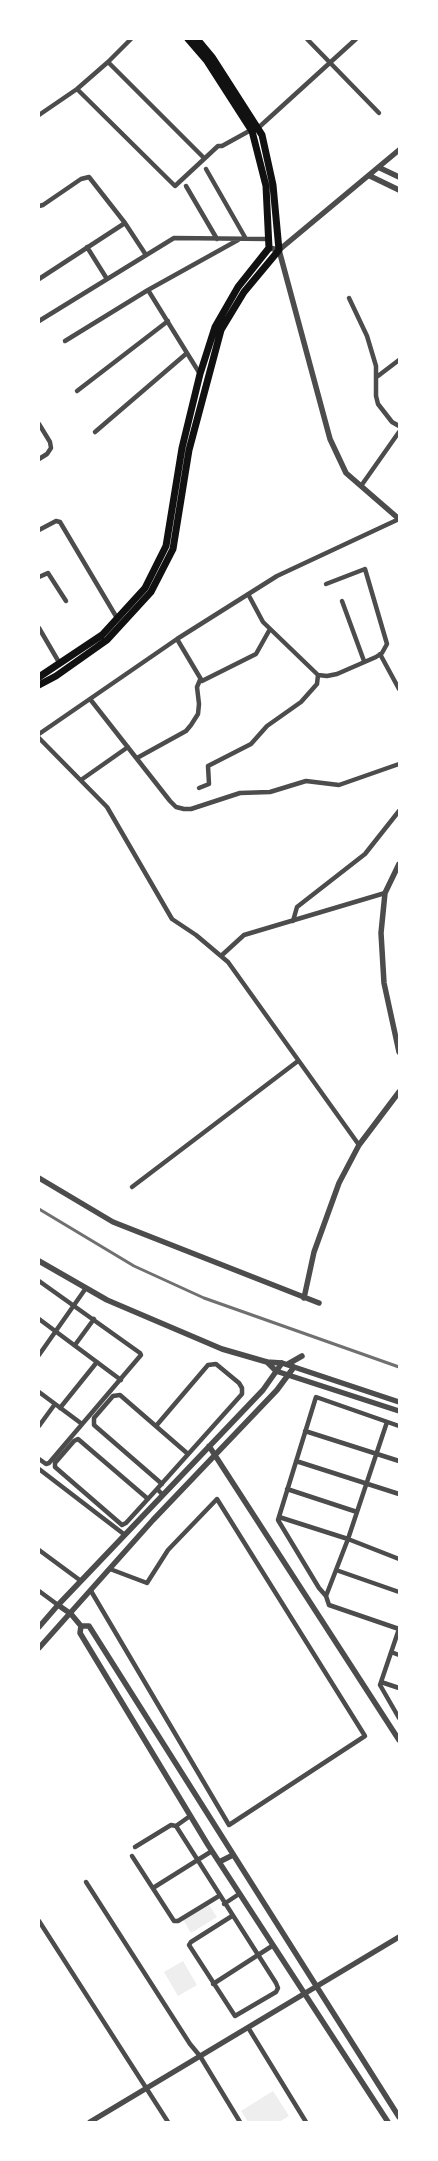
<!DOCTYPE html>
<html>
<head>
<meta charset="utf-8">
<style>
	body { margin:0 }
	#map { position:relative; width:438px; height:2161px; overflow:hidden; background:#fff; font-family:Lato,sans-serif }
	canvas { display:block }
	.frame { position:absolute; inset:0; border:40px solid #fff; pointer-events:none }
</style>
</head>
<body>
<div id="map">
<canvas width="438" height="2161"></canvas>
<div class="frame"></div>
</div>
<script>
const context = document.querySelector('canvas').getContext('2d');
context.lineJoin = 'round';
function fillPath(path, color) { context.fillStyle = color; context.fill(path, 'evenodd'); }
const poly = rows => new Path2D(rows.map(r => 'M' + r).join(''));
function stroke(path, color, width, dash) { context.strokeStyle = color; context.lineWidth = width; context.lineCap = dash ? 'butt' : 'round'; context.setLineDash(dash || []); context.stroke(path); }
fillPath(poly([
	[207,1902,217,1917,191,1933,182,1918],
	[183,1961,197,1985,178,1996,164,1972],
	[273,2091,289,2116,279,2122,248,2122,241,2111]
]), '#eee');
stroke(poly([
	[307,39,379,113],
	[108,62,204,158],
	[77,89,175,186,218,146,222,146,251,130],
	[39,115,77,89,108,62,131,39],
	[257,129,356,39],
	[206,169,246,239],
	[186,186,217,239],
	[39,206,43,205,81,179,89,177,125,223],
	[87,247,107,279],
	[39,279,125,223,146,255],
	[349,298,367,336,376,366,376,396,378,404,392,422,399,426],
	[39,321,174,238,268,239],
	[65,341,148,290],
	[200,374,148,290,238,240],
	[378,376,399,360],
	[77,391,168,321],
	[39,424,50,442,51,448,47,454,39,459],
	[95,432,187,353],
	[361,486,399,432],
	[39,530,56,521,60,522,117,618],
	[39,577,48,573,66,601],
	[342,601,364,661],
	[39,628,60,664],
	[177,639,202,681,256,654,270,629],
	[380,654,399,689],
	[318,675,327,676,337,674,376,657,382,653,387,644,365,569,326,584],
	[90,699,170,801,176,807,184,809,191,809,240,793,270,792,306,781,339,785,399,764],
	[39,734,177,639,277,576,399,519],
	[39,738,107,807,172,919,196,935,228,962,359,1145],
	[137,758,186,731,191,725,198,714,199,704,197,687,200,680],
	[81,780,128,747],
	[199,788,209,784,208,766,251,744,267,726,301,702,317,684,318,675,263,622,248,594],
	[293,921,297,907,365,854,399,811],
	[221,956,244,935,385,893],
	[132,1187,298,1061],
	[39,1281,140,1353,141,1355,49,1463,46,1464,39,1459],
	[39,1319,121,1380],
	[75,1345,94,1319],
	[39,1355,86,1288],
	[39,1392,82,1424],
	[60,1408,97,1362],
	[39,1426,55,1404],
	[156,1426,208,1365,216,1364,239,1383,242,1388,242,1394,157,1489],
	[399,1426,316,1397,278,1520,319,1588,326,1596,329,1605,399,1629],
	[305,1431,399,1461],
	[296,1461,399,1494],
	[39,1469,125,1535],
	[162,1484,94,1425,94,1418,113,1396,120,1395,188,1454],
	[287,1489,357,1512],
	[148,1499,78,1439,74,1441,55,1463,55,1467,122,1525,126,1523,157,1489,163,1495],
	[279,1517,348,1539,399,1559],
	[39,1550,81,1581],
	[336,1570,399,1592],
	[39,1591,58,1605],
	[91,1591,229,1825,365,1736,217,1499,168,1550,147,1583,110,1569],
	[326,1596,348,1539,387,1422],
	[399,1629,380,1685,399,1718],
	[391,1652,399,1655],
	[381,1682,399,1688],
	[176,1826,190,1816],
	[135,1847,171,1825,176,1826,276,1983,278,1988,276,1992,235,2016,189,1945,191,1942,232,1916],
	[132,1856,174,1921,178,1921,219,1896],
	[86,1882,190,2044,200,2056,240,2122],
	[153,1888,212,1851],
	[224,1904,239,1894],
	[39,1921,168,2122],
	[213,1984,272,1946],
	[249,2029,306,2122]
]), '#4c4c4c', 4.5);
stroke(poly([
	[380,168,399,177],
	[370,176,399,190],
	[269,248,279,250,399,150],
	[279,250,330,439,346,473,399,519],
	[399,864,385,893,381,933,384,983,399,1052],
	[39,1178,113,1222,319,1303],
	[39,1261,107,1300,222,1349,267,1362,282,1363,399,1402],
	[304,1298,314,1252,339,1183,359,1145,399,1092],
	[267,1362,276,1371,288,1375,399,1411],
	[288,1364,302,1356],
	[209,1446,399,1740],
	[58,1605,71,1614,81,1626,80,1633,208,1845,388,2122],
	[81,1626,89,1626,399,2117],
	[39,1627,58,1605,263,1390,282,1363],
	[39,1648,153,1520,277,1390,294,1367],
	[219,1862,233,1855],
	[90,2122,399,1937]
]), '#4c4c4c', 5.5);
stroke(poly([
	[39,677,102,635,145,588,166,546,182,448,200,374,215,327,238,287,269,248,266,186,252,131,207,61,188,39],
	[39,685,56,676,107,640,151,592,173,549,189,450,221,330,244,292,279,250,273,185,262,135,212,57,197,39]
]), '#111', 7);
stroke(poly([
	[39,1209,134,1266,204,1298,399,1367]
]), '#707070', 3);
</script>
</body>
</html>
